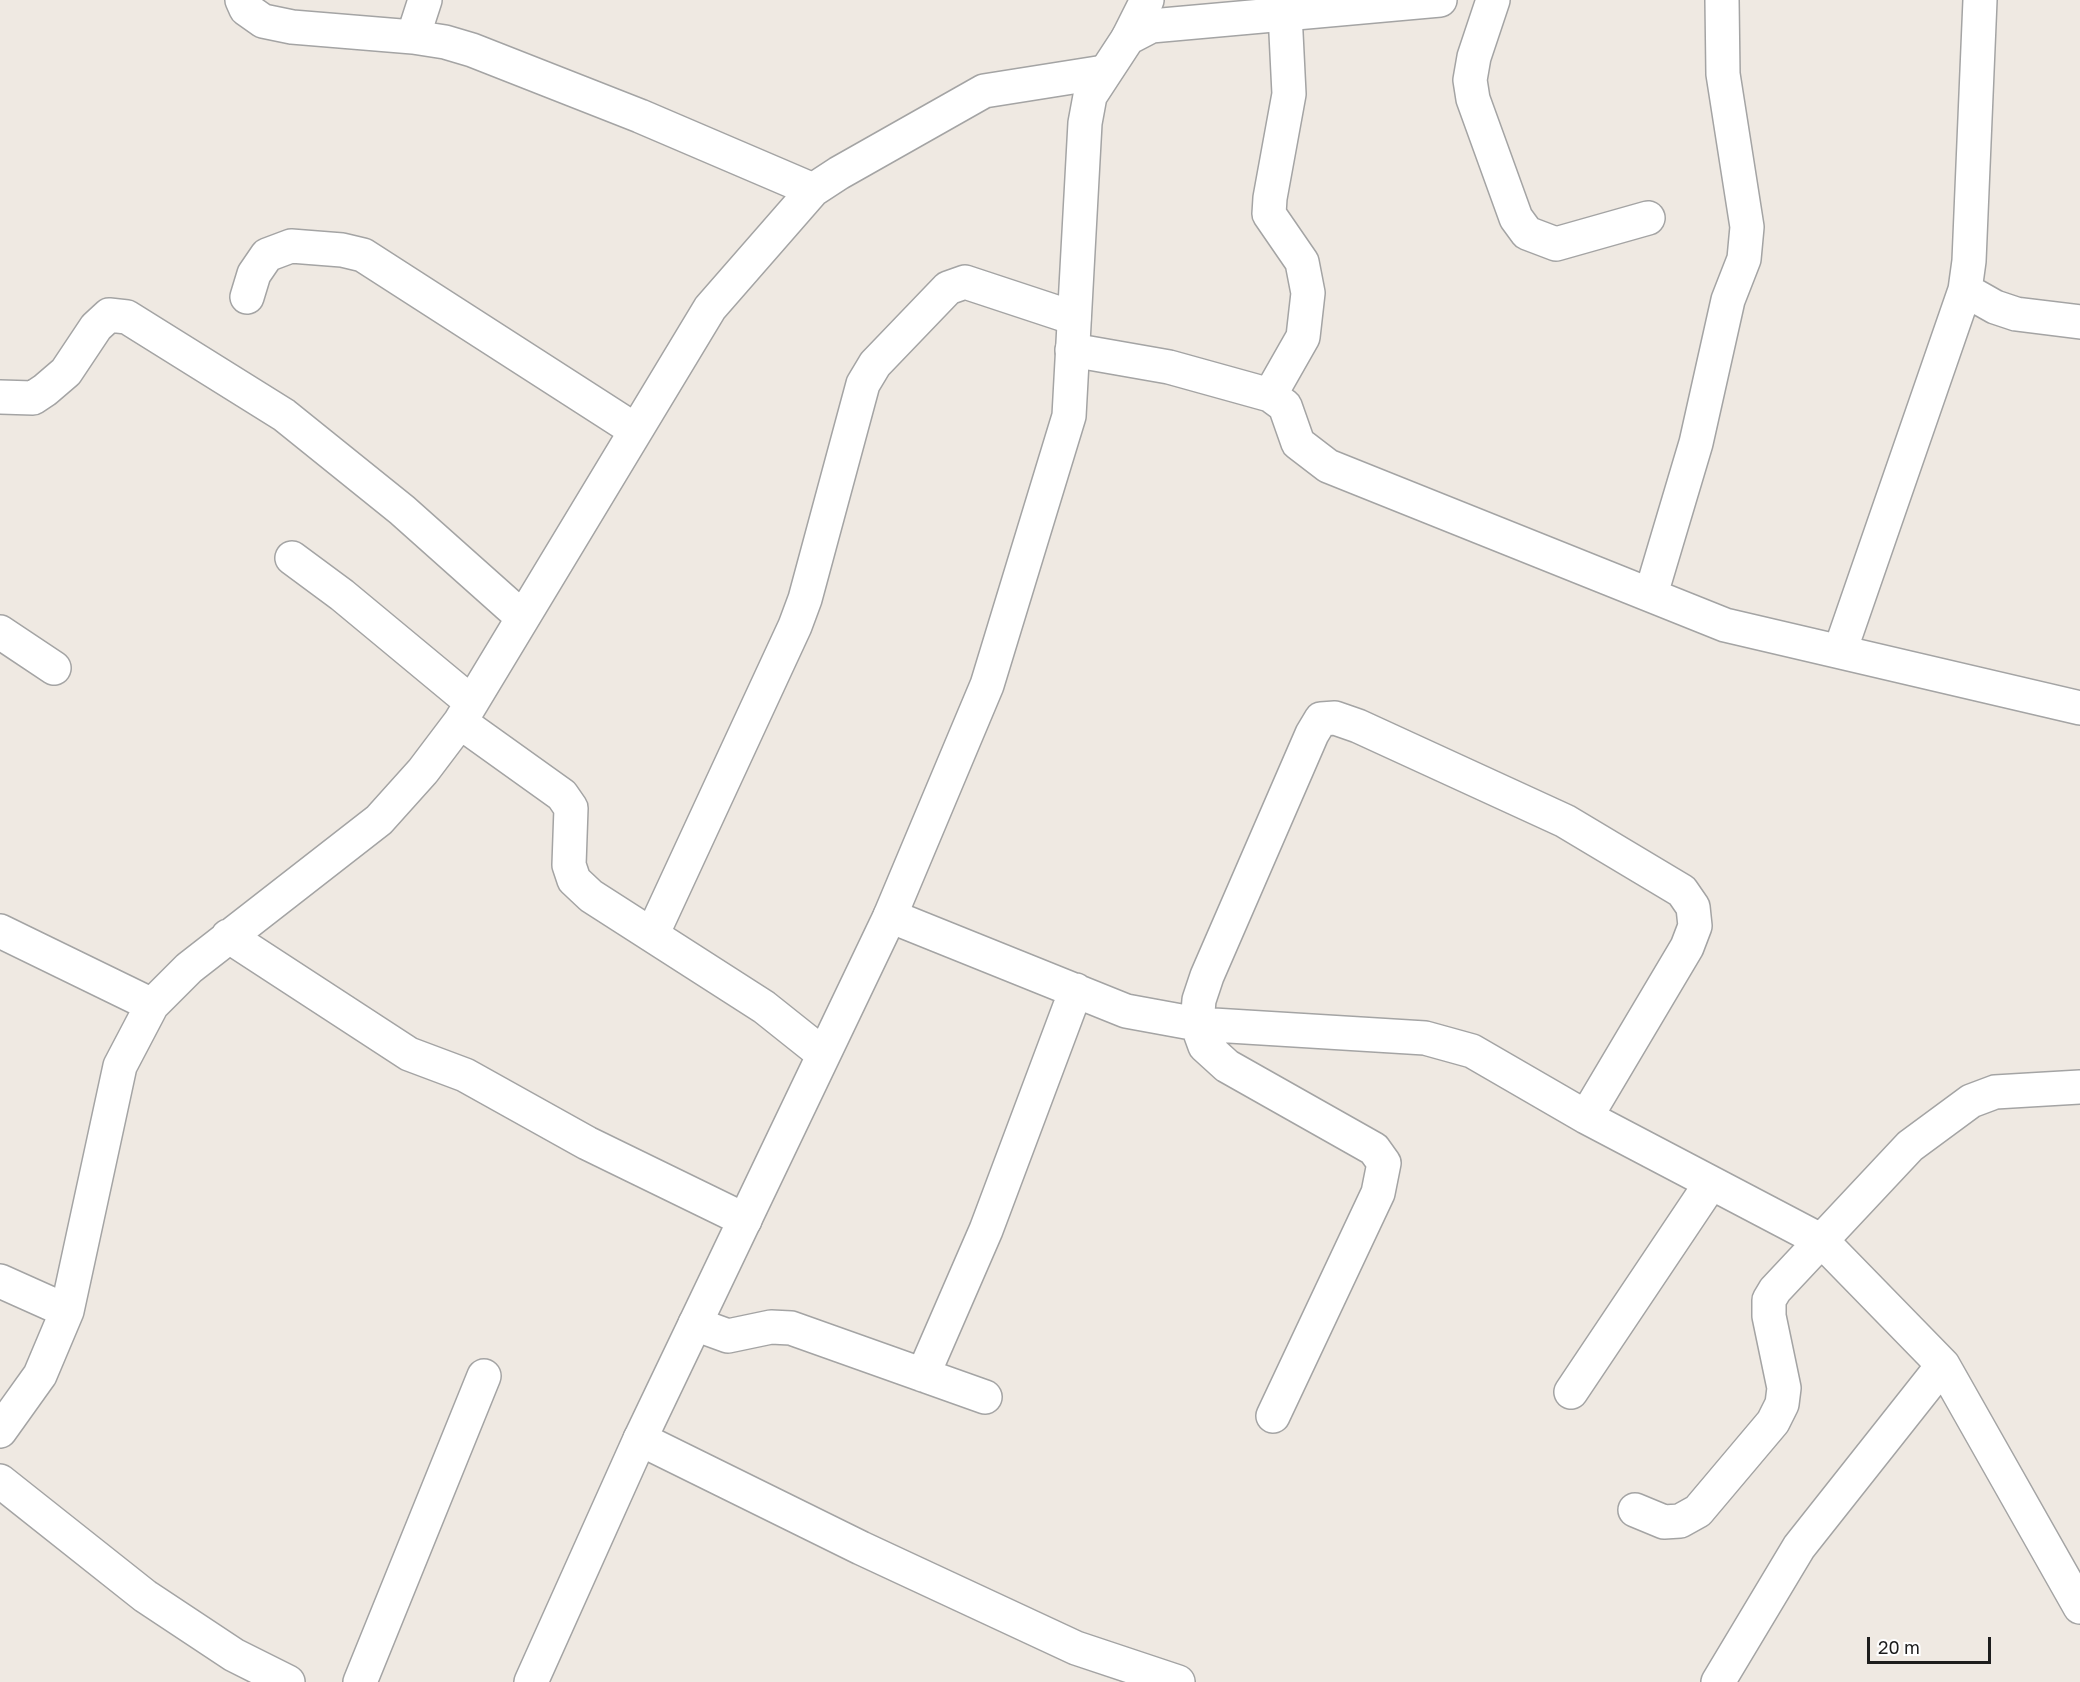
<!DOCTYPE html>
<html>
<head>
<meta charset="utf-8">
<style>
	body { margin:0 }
	#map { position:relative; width:2080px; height:1682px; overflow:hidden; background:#efe9e2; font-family:"Golos Text",sans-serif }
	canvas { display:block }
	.scale { position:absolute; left:1867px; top:1637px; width:124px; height:27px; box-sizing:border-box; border:3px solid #1d1d1d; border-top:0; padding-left:8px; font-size:18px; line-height:21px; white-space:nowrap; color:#1d1d1d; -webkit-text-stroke:4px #fff; paint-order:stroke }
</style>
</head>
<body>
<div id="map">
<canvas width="2080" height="1682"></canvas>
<div class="scale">20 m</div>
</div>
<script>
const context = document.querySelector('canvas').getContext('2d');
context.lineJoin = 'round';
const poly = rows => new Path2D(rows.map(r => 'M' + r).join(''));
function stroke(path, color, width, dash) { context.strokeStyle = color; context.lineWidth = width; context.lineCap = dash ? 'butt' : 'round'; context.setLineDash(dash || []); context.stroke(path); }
const minor = poly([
	[242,0,246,9,263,21,292,27,413,37,445,42,472,50,640,116,813,190],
	[1493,0,1474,57,1470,80,1473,99,1516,218,1527,233,1556,244,1648,218],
	[413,37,425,0],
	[1128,38,1147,0],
	[1965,290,1995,307,2016,314,2080,322],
	[247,297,254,274,267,255,291,246,342,250,363,255,635,430],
	[1072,350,1169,367,1270,395,1285,406,1298,443,1328,466,1725,625,2080,708],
	[1270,395,1303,337,1308,293,1302,262,1269,214,1270,198,1289,94,1285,13],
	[0,397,33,398,45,390,66,372,96,327,109,315,127,317,284,415,402,510,522,617],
	[292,558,342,595,471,702],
	[1651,594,1696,443,1728,300,1744,259,1747,227,1723,74,1722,0],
	[0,632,54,668],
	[1840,651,1965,290,1969,261,1980,0],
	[460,722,562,795,571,808,569,865,574,880,591,896,764,1007,823,1054],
	[890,916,1126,1011,1197,1024,1425,1038,1472,1051,1586,1117,1822,1241,1943,1365,2080,1607],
	[0,931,152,1005],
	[652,935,795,626,805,599,863,384,875,364,948,288,965,282,1074,318],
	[228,936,409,1054,465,1075,587,1143,745,1220],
	[0,1281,67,1311],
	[695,1324,728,1336,771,1327,791,1328,985,1397],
	[923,1375,986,1230,1076,990],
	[1571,1392,1711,1183],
	[1273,1416,1378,1193,1384,1163,1374,1149,1227,1066,1205,1046,1197,1024,1199,1000,1207,976,1312,734,1321,719,1335,718,1358,726,1565,821,1682,891,1693,907,1695,926,1687,947,1586,1117],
	[0,1431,40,1375,67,1311,120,1066,152,1005,189,968,379,820,423,771,460,722,710,308,813,190,839,173,984,91,1104,72],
	[640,1439,861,1548,1076,1648,1178,1682],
	[0,1481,145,1596,234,1655,288,1682],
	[1635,1510,1664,1522,1680,1521,1698,1511,1773,1422,1782,1404,1784,1388,1769,1316,1769,1300,1775,1290,1910,1146,1971,1101,1995,1092,2080,1087],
	[360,1682,484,1376],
	[1718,1682,1799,1547,1943,1365]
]);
const tertiary = poly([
	[531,1682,640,1439,890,916,987,685,1069,416,1085,123,1090,96,1128,38,1151,26,1440,0]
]);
stroke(minor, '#a4a4a4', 36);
stroke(tertiary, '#a4a4a4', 36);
stroke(minor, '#fff', 33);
stroke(tertiary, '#fff', 33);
</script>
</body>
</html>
